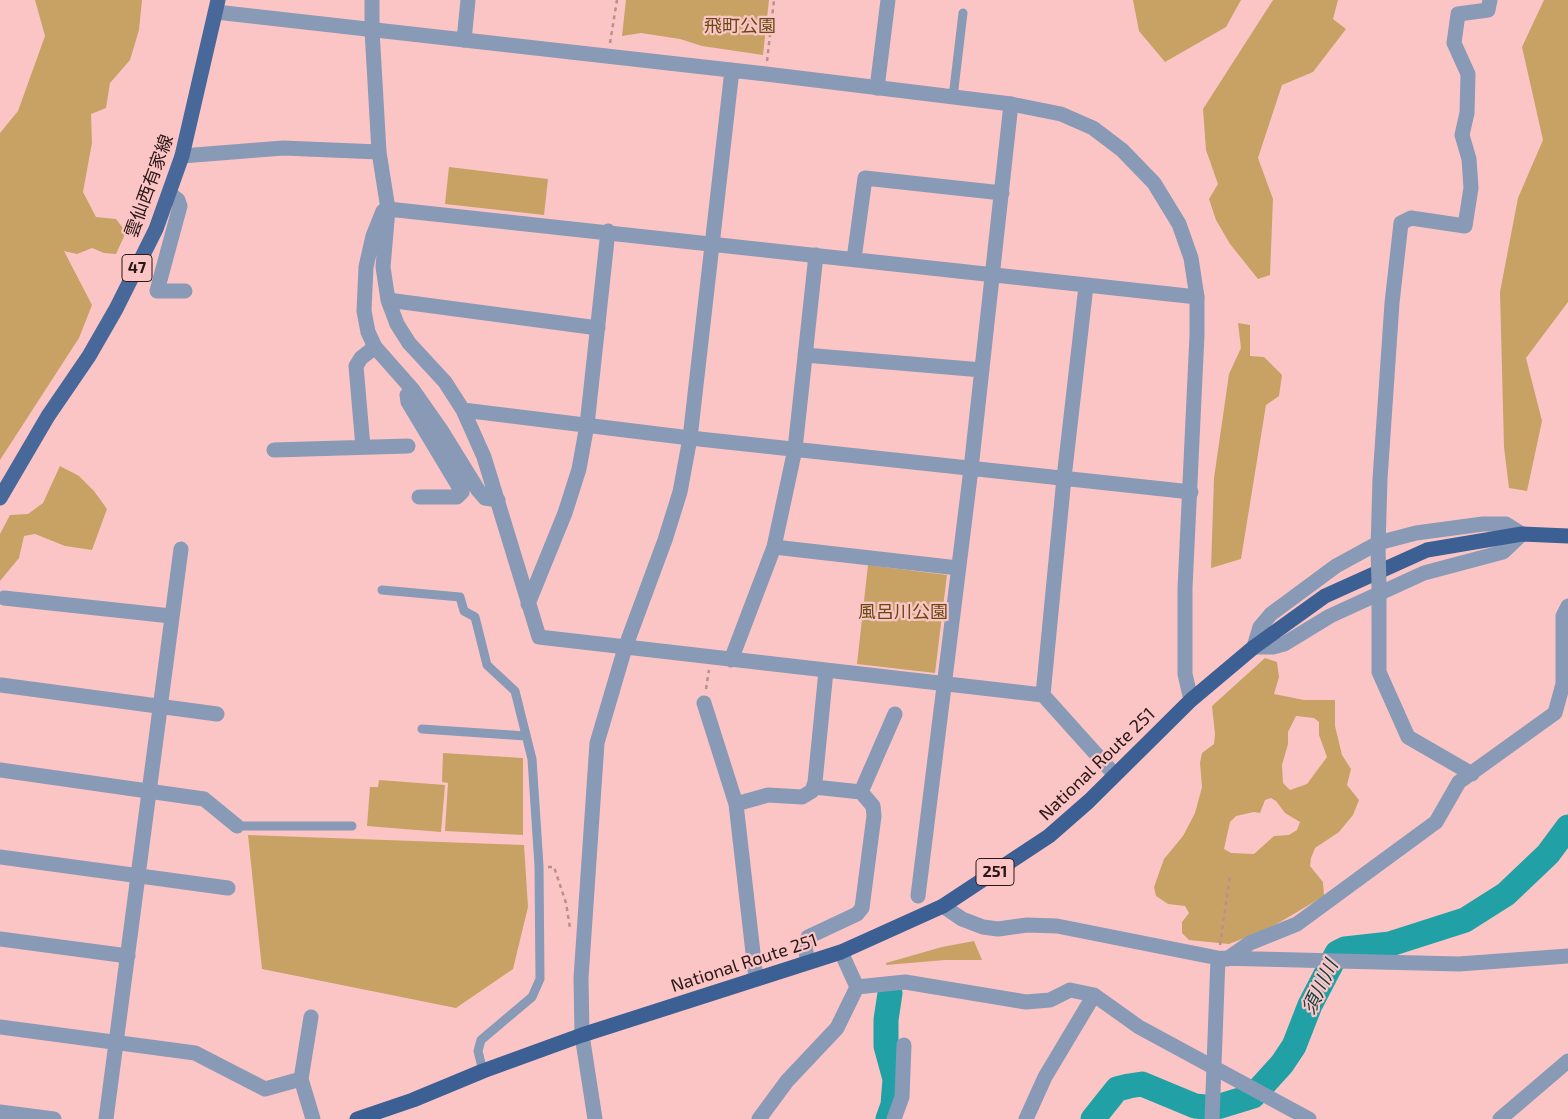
<!DOCTYPE html>
<html>
<head>
<meta charset="utf-8">
<style>
	body { margin:0 }
	canvas { display:block; background:#fbc5c5 }
</style>
</head>
<body>
<canvas width="1568" height="1119"></canvas>
<script>
const context = document.querySelector('canvas').getContext('2d');
context.lineJoin = 'round';
function fillPath(path, color) { context.fillStyle = color; context.fill(path, 'evenodd'); }
const poly = rows => new Path2D(rows.map(r => 'M' + r).join(''));
function stroke(path, color, width, dash) { context.strokeStyle = color; context.lineWidth = width; context.lineCap = dash ? 'butt' : 'round'; context.setLineDash(dash || []); context.stroke(path); }
function write(font, color, halo, rows, align = 'center') {
  context.font = font + ' "Exo 2","Noto Sans JP",sans-serif'; context.lineWidth = 4.5; context.setLineDash([]); context.textBaseline = 'middle'; context.strokeStyle = halo; context.fillStyle = color; for (const [text, x, y, turn = 0] of rows) {
    context.save(); context.translate(x, y); context.rotate((+turn || 0) * Math.PI / 180); context.textAlign = isNaN(turn) ? turn : align; if (halo) context.strokeText(text, 0, 0); context.fillText(text, 0, 0); context.restore();
  }
}
fillPath(poly([
	[35,0,142,0,139,30,130,60,110,83,106,108,91,114,92,143,83,192,96,217,116,219,126,232,116,254,104,253,92,248,77,254,64,251,92,305,79,338,0,460,0,133,18,111,45,36],
	[626,0,769,0,763,55,702,46,680,39,641,33,622,36],
	[1133,0,1241,0,1226,27,1165,62,1139,31],
	[1273,0,1338,0,1333,19,1346,29,1313,72,1282,85,1258,158,1273,199,1270,275,1258,279,1230,244,1216,220,1209,199,1218,184,1206,150,1203,109],
	[1544,0,1568,0,1568,302,1526,358,1542,421,1527,491,1509,488,1504,447,1500,292,1518,198,1543,140,1522,47],
	[449,167,548,179,544,215,445,204],
	[1238,323,1250,325,1250,356,1264,357,1282,375,1279,396,1266,405,1241,559,1211,568,1214,478,1229,374,1241,348],
	[60,466,79,476,94,491,107,509,92,550,65,546,35,534,24,536,19,558,0,581,0,534,10,515,28,514,43,503],
	[868,565,947,575,935,673,857,664],
	[1265,658,1277,662,1279,677,1274,694,1304,700,1335,700,1335,726,1342,755,1351,769,1347,785,1359,800,1353,815,1339,832,1315,848,1311,858,1310,866,1323,882,1324,896,1270,928,1229,944,1189,940,1182,933,1182,922,1189,913,1185,906,1168,904,1156,896,1154,887,1164,859,1183,836,1195,813,1202,787,1200,763,1202,753,1214,744,1215,734,1212,706],
	[1296,716,1314,718,1319,722,1319,735,1327,757,1307,784,1290,790,1283,783,1282,765,1288,744,1288,732],
	[1271,798,1276,801,1285,813,1300,822,1297,830,1289,835,1274,836,1254,854,1231,853,1224,849,1230,822,1236,816,1254,812,1260,813,1265,800],
	[443,753,523,758,523,835,445,831,448,783,442,782],
	[379,780,445,785,441,832,367,826,370,787,378,787],
	[248,835,524,845,528,907,513,969,456,1008,262,969],
	[974,941,982,960,945,960,886,965,886,963,942,947]
]), '#c8a265');
stroke(poly([
	[888,1119,893,1105,895,1079,886,1046,886,1020,890,993],
	[1093,1119,1117,1089,1129,1086,1142,1084,1195,1106,1214,1108,1253,1096,1282,1064,1294,1046,1310,1005,1337,953,1345,949,1390,944,1465,920,1506,894,1548,854,1568,827]
]), '#21a1a5', 25);
stroke(poly([
	[610,43,617,0],
	[767,61,774,0],
	[706,689,709,670],
	[548,867,554,867,566,903,570,928],
	[1220,945,1230,875]
]), '#bb8f8f', 2.5, [4, 4]);
stroke(poly([
	[953,97,963,13],
	[382,590,460,597,464,611,475,617,487,665,515,691,532,759,539,866,540,979,532,997,481,1040,478,1051,483,1071],
	[422,729,526,736],
	[237,826,352,826]
]), '#889ab6', 9);
stroke(poly([
	[372,0,372,30,379,152,388,209,383,267,388,300,397,324,409,343,445,382,463,410,484,457,539,637,1043,695,1114,774],
	[464,40,468,0],
	[877,88,888,0],
	[182,156,283,148,379,152],
	[170,194,178,200,180,206,157,291,185,291],
	[854,259,865,178,1002,193],
	[388,300,598,328],
	[805,355,982,370],
	[413,390,407,395,408,402,462,492,457,497,419,497],
	[463,410,690,438,1191,492],
	[363,447,356,366,361,358,375,347],
	[274,450,408,446],
	[498,500,485,498,478,490,441,430,413,390,375,347,368,332,364,311,366,267,373,236,383,211,388,209,1197,297],
	[1483,524,1506,524,1522,534,1503,552,1424,573,1330,616,1284,644,1273,647,1254,647,1260,627,1271,614,1336,566,1378,543,1416,533,1483,524],
	[774,547,958,568],
	[1378,549,1380,479,1392,303,1401,223,1411,218,1465,226,1471,188,1469,159,1462,135,1467,113,1468,74,1454,43,1458,14,1488,10,1490,0],
	[1379,584,1379,672,1408,737,1472,774],
	[4,598,171,616],
	[528,604,565,513,579,469,587,425,608,231],
	[731,660,774,547,795,449,816,255],
	[1,685,217,714],
	[1043,695,1064,478,1086,286],
	[704,703,736,804,756,979],
	[0,770,204,799,237,826],
	[861,792,895,714],
	[736,804,768,795,802,797,812,791,815,782,826,671],
	[0,857,228,888],
	[918,896,971,469,1011,104],
	[943,906,962,919,983,927,998,929,1027,925,1057,926,1218,958,1459,964,1568,956],
	[0,939,128,956],
	[841,952,857,987],
	[1227,959,1250,943,1297,924,1436,822,1459,782,1555,713,1563,684,1563,616,1568,606],
	[808,962,805,947,808,937,857,914,862,908,874,816,873,806,861,792,814,787],
	[857,987,905,982,1026,1002,1050,1000,1070,990,1094,995,1139,1027,1309,1119],
	[0,1027,195,1053,265,1089,301,1079,313,1119],
	[301,1079,311,1017],
	[0,1112,54,1119],
	[106,1119,181,549],
	[759,1119,787,1081,837,1028,857,987],
	[894,1119,902,1097,904,1045],
	[1026,1119,1045,1077,1094,995],
	[1212,1119,1218,958],
	[1500,1119,1568,1061]
]), '#889ab6', 15);
stroke(poly([
	[216,12,766,74,1011,104,1061,114,1093,128,1122,150,1154,183,1179,224,1191,258,1197,297,1197,335,1185,588,1185,674,1191,700],
	[595,1119,582,1035,581,978,597,743,625,648,665,540,680,492,690,438,732,70]
]), '#889ab6', 15);
stroke(poly([
	[0,498,48,416,89,356,116,309,156,229,182,156,218,0]
]), '#48689a', 15);
stroke(poly([
	[357,1119,413,1100,483,1071,582,1035,841,952,943,906,1049,836,1089,801,1191,700,1254,647,1325,596,1427,550,1522,534,1568,536]
]), '#3c5f94', 15);
stroke(poly([
	[1378,549,1379,584]
]), '#889ab6', 15);
for (const [x, y, w] of [
	[137,268,30],
	[995,872,38]
]) { const box = new Path2D(); box.roundRect(x - w / 2, y - 13.5, w, 27, 4); context.fillStyle = '#fbc5c5'; context.fill(box); stroke(box, '#2a1717', 1); }
write('bold 16px', '#2a1717', null, [
	["47",137,268],
	["251",995,872]
]);
write('18px', '#674a12', '#fbc5c5', [
	["飛町公園",740,26],
	["風呂川公園",903,612]
]);
write('18px', '#2a1717', '#fbc5c5', [
	["雲仙西有家線",149,186,-70],
	["National Route 251",1097,764,-44],
	["National Route 251",744,963,-18]
]);
write('italic 19px', '#094042', '#fbc5c5', [
	["須川川",1320,987,-64]
]);
</script>
</body>
</html>
